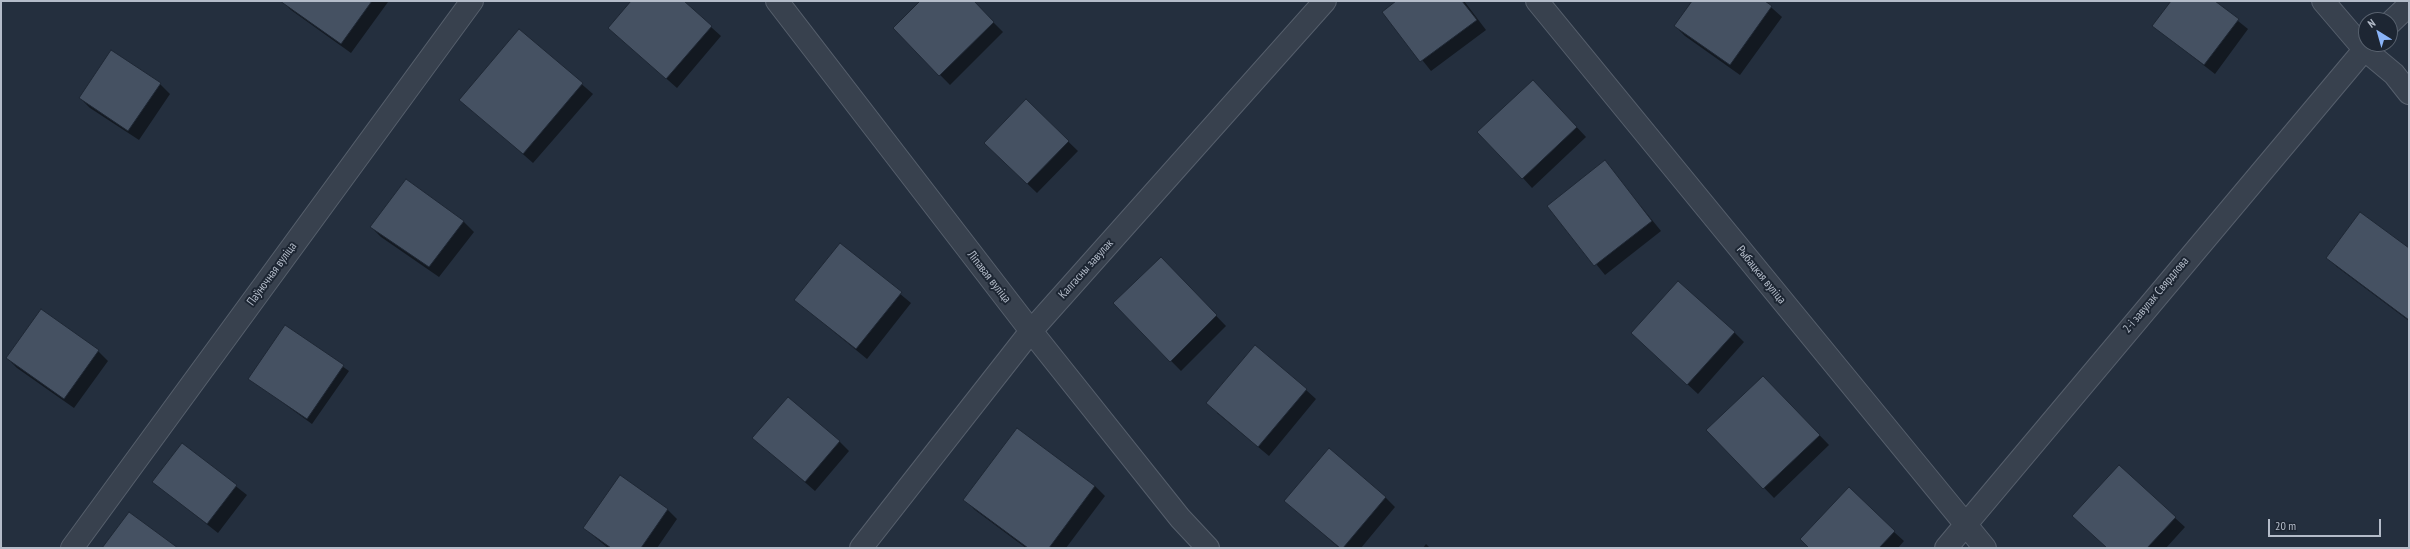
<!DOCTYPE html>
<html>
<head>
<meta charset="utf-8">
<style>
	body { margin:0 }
	#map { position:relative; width:2410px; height:549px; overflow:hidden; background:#242f3e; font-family:"PT Sans Narrow",sans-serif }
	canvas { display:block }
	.frame { position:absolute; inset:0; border:2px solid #b4bcc9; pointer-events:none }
	.north { position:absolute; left:2358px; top:12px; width:40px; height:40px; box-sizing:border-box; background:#1d2633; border:1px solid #59626f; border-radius:50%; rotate:323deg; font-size:11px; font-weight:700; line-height:16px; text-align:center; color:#b4bcc9 }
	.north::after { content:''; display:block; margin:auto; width:14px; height:18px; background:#8ab4f8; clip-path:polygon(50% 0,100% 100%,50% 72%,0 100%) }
	.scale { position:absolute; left:2268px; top:519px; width:113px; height:18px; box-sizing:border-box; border:2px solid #b4bcc9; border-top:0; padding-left:5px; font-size:12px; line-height:14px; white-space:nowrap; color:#b4bcc9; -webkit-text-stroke:3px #1d2633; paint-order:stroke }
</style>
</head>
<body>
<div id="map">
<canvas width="2410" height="549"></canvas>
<div class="frame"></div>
<div class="north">N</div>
<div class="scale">20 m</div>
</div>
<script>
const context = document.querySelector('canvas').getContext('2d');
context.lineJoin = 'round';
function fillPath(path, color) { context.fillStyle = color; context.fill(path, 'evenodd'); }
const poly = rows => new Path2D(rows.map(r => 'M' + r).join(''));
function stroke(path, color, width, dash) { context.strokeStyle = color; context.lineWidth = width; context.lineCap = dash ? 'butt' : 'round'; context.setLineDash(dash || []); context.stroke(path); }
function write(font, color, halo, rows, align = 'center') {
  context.font = font + ' "PT Sans Narrow",sans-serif'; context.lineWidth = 4; context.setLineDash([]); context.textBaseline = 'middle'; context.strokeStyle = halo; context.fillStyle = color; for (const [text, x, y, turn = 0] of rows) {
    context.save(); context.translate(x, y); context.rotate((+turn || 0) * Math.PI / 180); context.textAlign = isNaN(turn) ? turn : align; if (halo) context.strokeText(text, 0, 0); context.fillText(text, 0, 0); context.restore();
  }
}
fillPath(poly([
	[282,1,386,1,388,2,351,53,291,10],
	[632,1,682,1,721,36,677,88,609,28],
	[922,1,972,1,1003,32,950,85,894,28],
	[1398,1,1464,1,1486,30,1431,71,1384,12],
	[1693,1,1764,1,1782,17,1740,75,1685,36,1675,26],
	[2172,1,2213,1,2248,29,2215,74,2153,26],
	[519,30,593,94,533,163,460,99],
	[160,84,170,94,139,140,90,108,80,98],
	[1543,91,1586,137,1532,188,1523,178],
	[1026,101,1078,151,1037,193,995,153],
	[1605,162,1661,231,1605,275,1549,206],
	[406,180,464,222,474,232,439,277,381,237,371,227],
	[840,244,911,303,867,359,795,300],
	[2409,250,2409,321,2337,267,2327,258],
	[1161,259,1226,326,1181,371,1114,303],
	[285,326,349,371,312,424,250,379],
	[1734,332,1744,342,1698,394,1632,333],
	[98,351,108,361,74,408,17,368,7,358],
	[1773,387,1829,445,1774,498,1708,430],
	[1306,390,1316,399,1269,456,1217,413],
	[754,438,839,441,849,451,815,491],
	[182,444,247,495,218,533,153,482],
	[1095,486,1105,496,1066,548,1026,548,975,510,965,500],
	[1386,498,1395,507,1361,548,1339,548,1286,501],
	[667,509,677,519,657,548,608,548,584,528],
	[2175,518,2185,527,2166,548,2108,548],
	[1894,532,1904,541,1898,548,1810,548],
	[1426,544,1430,548,1423,548]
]), '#0007');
const building = poly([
	[280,1,372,1,341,44,280,1],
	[631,1,684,1,712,26,666,79,608,28,631,1],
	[920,1,974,1,994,22,939,76,893,28,920,1],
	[1396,1,1462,1,1477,20,1420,62,1382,12,1396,1],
	[1692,1,1765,1,1772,6,1730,65,1674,26,1692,1],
	[2171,1,2215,1,2239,19,2204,65,2152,26,2171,1],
	[519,29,583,83,523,154,459,100,519,29],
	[111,50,161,83,128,131,79,98,111,50],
	[1533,80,1577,127,1522,179,1477,132,1533,80],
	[1026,99,1069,141,1027,184,984,143,1026,99],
	[1605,160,1652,221,1594,266,1547,206,1605,160],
	[406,179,464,221,429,267,370,227,406,179],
	[2360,212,2409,248,2409,320,2326,258,2360,212],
	[840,243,902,292,856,349,794,300,840,243],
	[1161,257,1217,315,1170,362,1113,303,1161,257],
	[1678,281,1735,332,1687,385,1631,333,1678,281],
	[41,309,99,350,64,399,6,358,41,309],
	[285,325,344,365,307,419,248,379,285,325],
	[1255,345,1307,389,1258,447,1206,403,1255,345],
	[1763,376,1820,435,1763,489,1706,430,1763,376],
	[788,397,840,441,805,482,752,438,788,397],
	[1017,428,1095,486,1049,548,1028,548,963,500,1017,428],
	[182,443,237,485,207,524,152,482,182,443],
	[1329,448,1386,497,1343,548,1340,548,1284,501,1329,448],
	[2119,465,2176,517,2147,548,2107,548,2072,516,2119,465],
	[620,475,668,509,641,548,611,548,583,528,620,475],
	[1849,487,1895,531,1879,548,1809,548,1800,539,1849,487],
	[129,512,178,548,102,548,129,512]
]);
fillPath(building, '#455162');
stroke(building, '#1f2835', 1);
const minor = poly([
	[777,1,1031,331,1180,518,1208,548],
	[1537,1,1985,548],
	[2323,1,2364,49,2394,74,2409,93],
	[2390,23,2409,5],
	[72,548,472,1],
	[861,548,1031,331,1325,1],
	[1946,548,2369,44]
]);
stroke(minor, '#565f6c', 24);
stroke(minor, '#38414e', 22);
write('12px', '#b4bcc9', '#1d2633', [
	["Калгасны завулак",1086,269,-48],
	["Паўночная вуліца",272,274,-54],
	["Рыбацкая вуліца",1761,275,51],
	["Ліпавая вуліца",989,277,52],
	["2-і завулак Свярдлова",2156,295,-50]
]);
</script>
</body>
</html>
